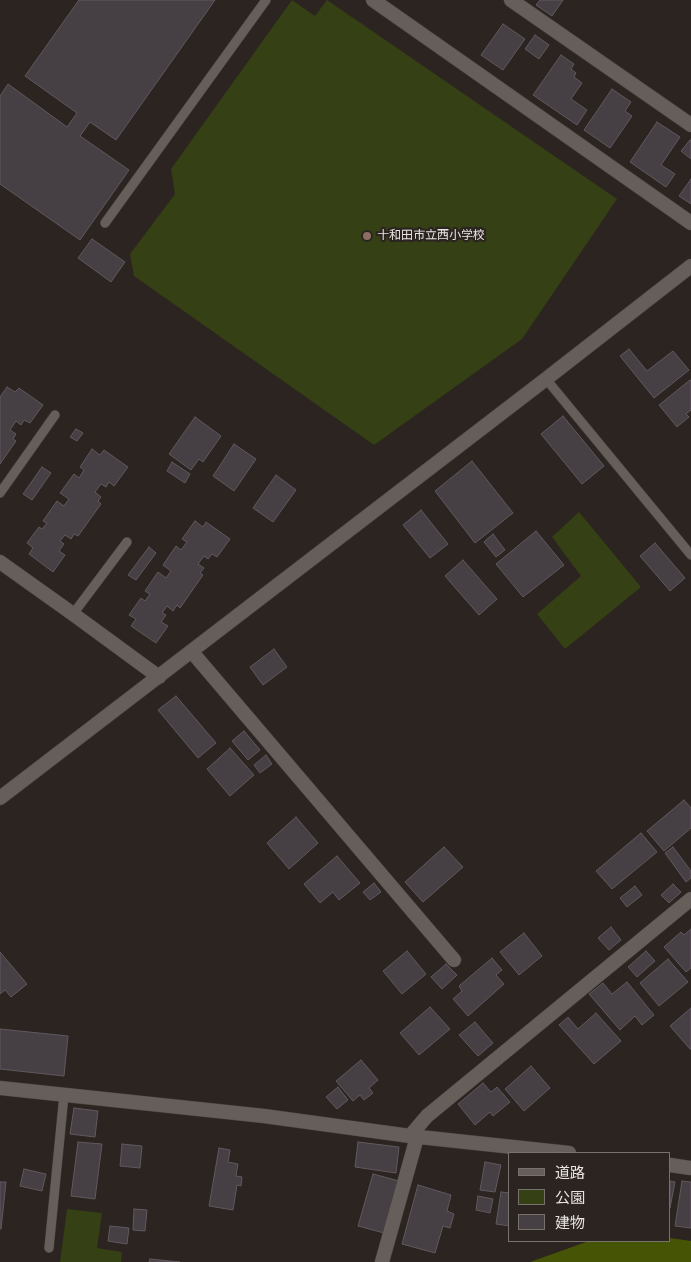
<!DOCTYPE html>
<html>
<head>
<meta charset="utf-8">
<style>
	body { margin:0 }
	#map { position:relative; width:691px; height:1262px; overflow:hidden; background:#2b2421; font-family:Lora,"Noto Sans JP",serif }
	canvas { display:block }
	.legend { position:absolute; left:508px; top:1152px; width:162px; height:90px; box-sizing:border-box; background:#2b2421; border:1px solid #77716e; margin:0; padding:6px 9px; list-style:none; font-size:15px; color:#e8e4e1 }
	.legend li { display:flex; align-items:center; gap:10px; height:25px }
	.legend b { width:25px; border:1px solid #77716e }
</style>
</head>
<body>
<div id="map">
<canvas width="691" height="1262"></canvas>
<ul class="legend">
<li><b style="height:6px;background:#665e5a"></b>道路</li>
<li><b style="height:14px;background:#354014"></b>公園</li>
<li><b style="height:14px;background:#463f44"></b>建物</li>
</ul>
</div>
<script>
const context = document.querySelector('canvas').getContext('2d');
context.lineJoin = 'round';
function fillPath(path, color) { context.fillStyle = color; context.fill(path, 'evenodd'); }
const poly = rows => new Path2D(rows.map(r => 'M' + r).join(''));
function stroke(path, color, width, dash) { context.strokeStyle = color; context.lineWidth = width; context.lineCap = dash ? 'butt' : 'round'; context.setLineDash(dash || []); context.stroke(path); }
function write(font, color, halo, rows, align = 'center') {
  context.font = font + ' Lora,"Noto Sans JP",serif'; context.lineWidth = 4.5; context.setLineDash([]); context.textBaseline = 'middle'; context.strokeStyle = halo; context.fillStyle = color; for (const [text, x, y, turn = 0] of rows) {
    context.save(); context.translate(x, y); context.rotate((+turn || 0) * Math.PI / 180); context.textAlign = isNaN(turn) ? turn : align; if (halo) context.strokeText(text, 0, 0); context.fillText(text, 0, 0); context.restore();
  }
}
fillPath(poly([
	[292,0,315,16,327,0,617,199,522,339,374,445,134,276,130,254,175,194,171,169],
	[579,512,641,587,565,649,537,614,581,576,552,537],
	[67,1209,102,1213,97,1248,122,1252,121,1262,60,1262]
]), '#354014');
fillPath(poly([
	[670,1238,691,1241,691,1262,530,1262,589,1241,670,1241]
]), '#455505');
const building = poly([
	[79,0,215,0,116,140,90,122,80,136,129,170,80,240,0,184,0,96,8,84,67,127,77,113,25,76,79,0],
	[540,0,563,0,552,16,536,5,540,0],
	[503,24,525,39,503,70,481,55,503,24],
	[535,35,549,45,539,59,525,49,535,35],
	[561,55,574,64,571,69,576,73,574,77,582,83,571,99,587,110,577,125,533,95,561,55],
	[612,89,631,102,625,111,632,116,610,148,584,130,612,89],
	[657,122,680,137,661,165,675,174,666,187,630,162,657,122],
	[690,140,691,141,691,159,681,151,690,140],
	[691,179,691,204,679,196,691,179],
	[92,239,125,262,111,282,78,258,92,239],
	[629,349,647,371,673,351,689,370,654,398,620,356,629,349],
	[690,380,691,381,691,410,686,414,689,417,677,427,659,405,690,380],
	[7,387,15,392,19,388,43,405,30,423,24,420,21,425,16,421,10,430,16,434,13,439,16,441,0,464,0,397,7,387],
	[563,416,604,466,582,484,541,434,563,416],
	[195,417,221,436,203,462,199,459,191,470,169,454,195,417],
	[76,429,83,433,77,441,70,437,76,429],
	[234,444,256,459,234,491,213,476,234,444],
	[92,449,100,455,104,450,128,467,114,486,109,482,106,487,101,484,95,492,101,497,98,501,101,504,78,536,74,534,71,539,65,535,60,541,64,544,59,551,65,555,53,572,29,554,33,548,27,543,39,527,42,529,47,523,43,521,57,501,64,506,69,499,60,493,74,474,79,478,84,470,80,467,92,449],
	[472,461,513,513,475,543,435,491,472,461],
	[172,462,190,474,185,483,167,471,172,462],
	[42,467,51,473,32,500,23,494,42,467],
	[276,475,296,490,273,522,253,508,276,475],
	[421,510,448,544,430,558,403,525,421,510],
	[195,521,203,527,206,522,230,539,217,557,212,554,208,559,204,556,198,564,204,568,200,573,203,575,180,608,177,605,173,611,167,606,162,613,166,615,161,622,168,626,156,643,131,626,136,619,129,615,141,598,145,601,150,594,145,591,158,572,166,578,171,571,163,565,176,546,181,550,187,542,182,539,195,521],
	[536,531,564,565,523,597,496,564,536,531],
	[493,534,505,550,496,557,484,542,493,534],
	[655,543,685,578,670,591,640,556,655,543],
	[149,547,156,553,136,580,128,575,149,547],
	[463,560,497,599,479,615,445,576,463,560],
	[274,649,287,667,263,685,250,667,274,649],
	[176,696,216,743,198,758,158,710,176,696],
	[244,731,260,750,248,760,232,741,244,731],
	[230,748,254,775,230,796,207,769,230,748],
	[266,755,272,764,260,773,254,765,266,755],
	[684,800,691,808,691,828,664,851,647,831,684,800],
	[296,817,318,843,289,869,267,843,296,817],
	[641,833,657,852,612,889,596,871,641,833],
	[444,847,463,867,423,902,405,882,444,847],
	[673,847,691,871,691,878,686,882,665,853,673,847],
	[337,856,360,883,339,900,333,892,320,903,304,884,337,856],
	[374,883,381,892,370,900,363,892,374,883],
	[673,884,681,892,669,903,661,895,673,884],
	[635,886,642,895,627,907,620,898,635,886],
	[611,927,621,940,609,950,598,938,611,927],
	[691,929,691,968,686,972,664,947,681,932,684,935,691,929],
	[524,933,542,956,519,975,500,952,524,933],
	[407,951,426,974,402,994,383,971,407,951],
	[646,951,655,961,637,977,628,967,646,951],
	[0,952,27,984,11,997,5,990,0,994,0,952],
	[492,958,502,970,496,975,504,984,468,1016,453,999,462,991,459,986,492,958],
	[668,959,688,982,659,1006,640,983,668,959],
	[446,964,457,975,442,989,431,977,446,964],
	[627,982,654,1015,642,1025,635,1016,620,1030,589,994,603,983,612,994,627,982],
	[430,1007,450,1029,419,1055,400,1033,430,1007],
	[691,1008,691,1049,690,1049,670,1026,691,1008],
	[596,1013,621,1041,594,1064,559,1025,568,1017,578,1029,596,1013],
	[475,1022,493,1043,478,1056,459,1035,475,1022],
	[0,1029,68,1036,64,1076,0,1069,0,1029],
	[361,1060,378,1080,369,1088,373,1093,364,1100,360,1095,353,1101,336,1081,361,1060],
	[531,1066,550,1088,524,1111,505,1089,531,1066],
	[483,1083,491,1092,497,1087,510,1102,493,1116,490,1112,475,1125,458,1104,483,1083],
	[338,1087,348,1100,337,1109,326,1097,338,1087],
	[74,1108,98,1111,95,1137,70,1134,74,1108],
	[78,1142,102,1144,95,1199,71,1196,78,1142],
	[358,1142,399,1147,396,1173,355,1167,358,1142],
	[122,1144,142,1146,140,1168,120,1166,122,1144],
	[219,1148,230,1150,228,1162,238,1164,236,1176,242,1177,241,1186,237,1185,233,1210,209,1206,219,1148],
	[485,1162,501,1165,495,1192,480,1190,485,1162],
	[24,1169,46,1174,42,1191,20,1186,24,1169],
	[373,1174,399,1181,384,1233,358,1226,373,1174],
	[670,1181,675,1182,670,1208,670,1181],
	[682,1181,691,1182,691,1228,675,1226,682,1181],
	[0,1182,6,1182,1,1229,0,1229,0,1182],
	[418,1185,451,1195,447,1211,454,1214,450,1228,443,1226,435,1253,402,1244,418,1185],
	[501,1192,510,1193,510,1226,496,1224,501,1192],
	[478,1196,493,1199,490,1213,476,1210,478,1196],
	[134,1209,147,1210,145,1231,133,1230,134,1209],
	[110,1226,129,1228,127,1244,108,1241,110,1226],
	[150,1259,180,1262,149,1262,150,1259]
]);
fillPath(building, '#463f44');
stroke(building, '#61595e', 1);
const service = poly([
	[105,223,266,0],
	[546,379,691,555],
	[0,493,55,415],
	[73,614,127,542],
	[49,1248,64,1095]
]);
const minor = poly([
	[373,0,691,223],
	[511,0,691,125],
	[0,562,73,614,159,677],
	[192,652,454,960],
	[0,1088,264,1116,410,1136,569,1153],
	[410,1136,427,1116,691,899],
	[670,1165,691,1168],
	[382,1262,417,1137]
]);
const tertiary = poly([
	[0,798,546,379,691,266]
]);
stroke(service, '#46413e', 10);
stroke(minor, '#46413e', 15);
stroke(tertiary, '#46413e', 15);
stroke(service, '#665e5a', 9);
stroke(minor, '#665e5a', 14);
stroke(tertiary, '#665e5a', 14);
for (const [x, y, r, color] of [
	[367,236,5,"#8d6e63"]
]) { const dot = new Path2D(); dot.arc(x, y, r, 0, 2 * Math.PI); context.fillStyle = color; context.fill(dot); stroke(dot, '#2b2421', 2); }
write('12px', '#e8e4e1', '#2b2421', [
	["十和田市立西小学校",377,236]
], 'left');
</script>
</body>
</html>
